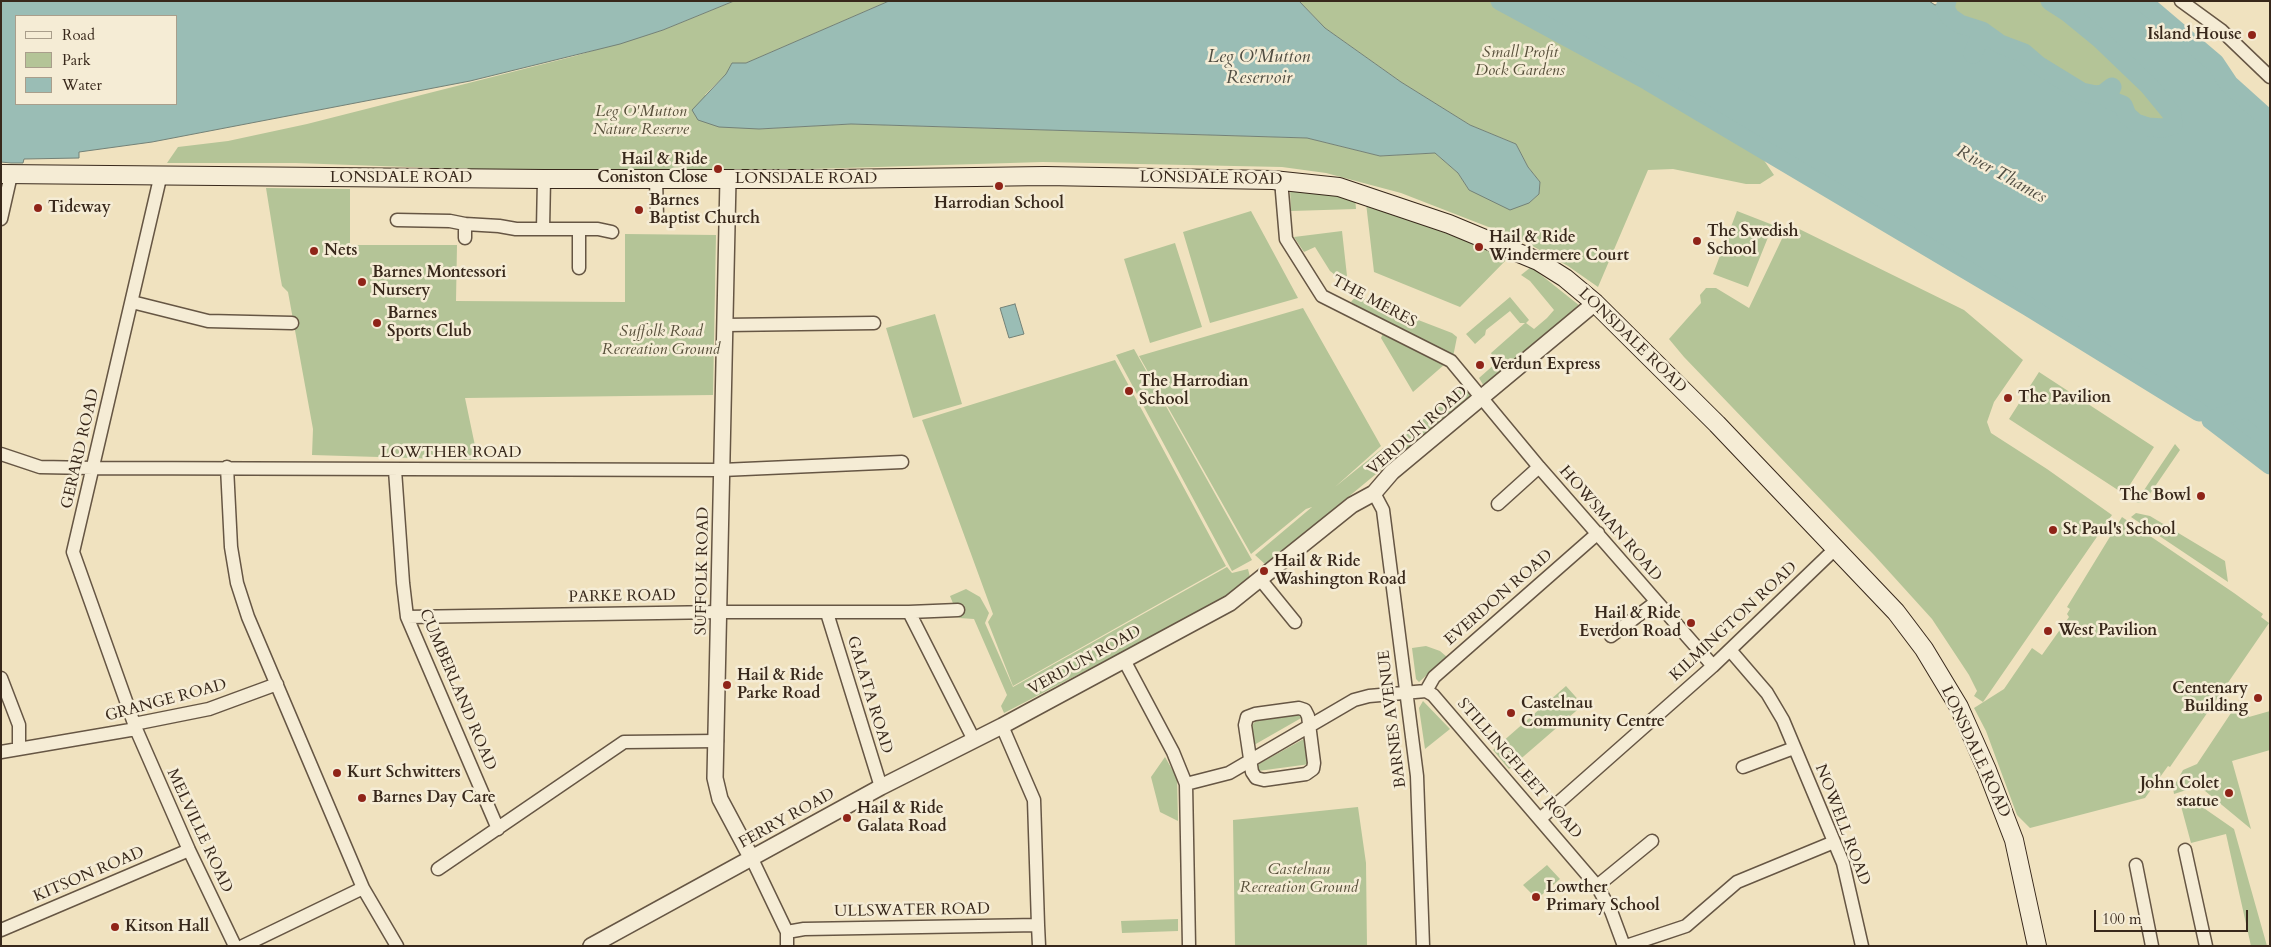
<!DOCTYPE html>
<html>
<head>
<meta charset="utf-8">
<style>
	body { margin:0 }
	#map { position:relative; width:2271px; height:947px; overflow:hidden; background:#f0e2bf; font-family:Cardo,serif }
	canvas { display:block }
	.frame { position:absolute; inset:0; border:2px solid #38281b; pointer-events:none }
	.legend { position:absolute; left:15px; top:15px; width:162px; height:90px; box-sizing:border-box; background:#f5ecd5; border:1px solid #a99e8b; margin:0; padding:6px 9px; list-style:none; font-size:15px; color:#38281b }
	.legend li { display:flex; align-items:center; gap:10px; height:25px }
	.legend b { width:25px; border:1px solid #a99e8b }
	.scale { position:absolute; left:2094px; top:910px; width:154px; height:22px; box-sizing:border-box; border:2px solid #38281b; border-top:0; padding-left:6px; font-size:15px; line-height:18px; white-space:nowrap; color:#38281b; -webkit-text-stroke:4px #f5ecd5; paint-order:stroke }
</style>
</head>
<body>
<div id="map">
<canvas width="2271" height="947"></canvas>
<div class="frame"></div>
<ul class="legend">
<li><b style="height:6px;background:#f5ecd5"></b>Road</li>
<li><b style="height:14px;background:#b4c497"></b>Park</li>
<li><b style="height:14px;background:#9abdb5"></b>Water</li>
</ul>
<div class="scale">100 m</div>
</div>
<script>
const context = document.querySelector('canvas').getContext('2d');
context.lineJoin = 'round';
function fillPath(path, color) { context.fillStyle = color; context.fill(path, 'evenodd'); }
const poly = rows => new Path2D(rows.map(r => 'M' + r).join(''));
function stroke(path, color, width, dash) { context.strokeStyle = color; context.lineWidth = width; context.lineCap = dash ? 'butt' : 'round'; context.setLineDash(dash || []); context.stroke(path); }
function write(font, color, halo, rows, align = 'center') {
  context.font = font + ' Cardo,serif'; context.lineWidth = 5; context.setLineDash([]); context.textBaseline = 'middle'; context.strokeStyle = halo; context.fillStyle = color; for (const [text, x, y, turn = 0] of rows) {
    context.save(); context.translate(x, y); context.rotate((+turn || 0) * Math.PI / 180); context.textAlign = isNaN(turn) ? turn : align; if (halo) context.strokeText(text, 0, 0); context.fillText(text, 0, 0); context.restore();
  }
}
fillPath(poly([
	[734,1,889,1,746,63,732,63,726,74,705,95,759,129,851,124,1307,138,1380,156,1435,153,1458,173,1469,190,1529,203,1539,194,1540,182,1528,167,1516,144,1470,125,1401,82,1325,28,1299,1,1500,1,1648,81,1725,126,1757,150,1774,175,1760,184,1746,184,1673,169,1648,170,1598,287,1568,266,1522,240,1401,193,1326,173,1282,167,1043,162,778,170,491,170,296,163,167,163,178,147,228,141,307,124,575,56,663,30],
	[1947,1,2050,1,2067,12,2100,39,2149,86,2172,114,2173,125,2163,128,2148,127,2136,123,2127,115,2123,105,2110,100,2108,96,2113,88,2096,95,2082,92,2038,65,2024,53,2000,44,1982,31,1955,20,1946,12],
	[266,188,350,189,350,245,457,245,456,301,625,302,625,234,716,235,713,395,465,398,478,460,312,455,313,429,288,292,282,286,280,275],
	[1290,189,1355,197,1356,209,1291,211],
	[1366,203,1509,257,1460,307,1374,272],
	[1251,211,1298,298,1210,323,1183,232],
	[1737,211,1773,225,1748,287,1713,274],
	[1789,224,1964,310,2023,360,1994,402,1987,422,1991,433,2047,469,2112,515,1983,702,1974,696,1977,691,1969,675,1932,619,1874,555,1684,357,1669,339,1701,303,1700,295,1706,288,1716,288,1749,308],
	[1342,231,1348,285,1330,271,1315,247,1304,252,1294,237],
	[1175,243,1202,327,1150,343,1124,259],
	[1531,267,1580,306,1485,388,1479,378,1496,363,1491,353,1525,323,1520,323,1510,311,1486,330,1485,335,1475,344,1466,334,1510,297,1529,320,1526,323,1534,329,1547,318,1554,310,1530,281,1521,275],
	[1356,296,1452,333,1457,337,1453,357,1413,392,1381,338,1387,324,1351,302],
	[1303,308,1381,446,1335,487,1383,448,1392,445,1399,455,1266,565,1255,555,1312,507,1306,509,1251,554,1139,356],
	[935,314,962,404,913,418,886,328],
	[1134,349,1252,560,1232,571,1116,355],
	[1115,360,1226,566,1013,686,988,622,993,614,922,420],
	[2039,372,2154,447,2124,494,2009,419],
	[1465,381,1475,394,1406,453,1398,440],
	[2175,444,2180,450,2145,501,2138,503,2136,502],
	[2136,513,2150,516,2225,561,2228,582,2131,517],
	[2122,517,2234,593,2263,614,2261,617,2269,623,2170,767,2168,766,2145,798,2030,828,2017,815,1986,731,1974,708,2004,689,2032,648,2042,655,2069,617,2067,614,2070,609,2067,607],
	[1227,567,1232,573,1248,569,1250,577,1232,595,1004,713,1001,706,1007,695,974,619,959,618,950,596,966,589,980,597,989,613,985,623,1013,687],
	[1426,646,1440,651,1447,657,1419,682,1416,679,1412,648],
	[1566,686,1583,705,1509,769,1493,750],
	[1423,701,1450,729,1425,749,1419,708],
	[2245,704,2249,717,2270,711,2270,750,2232,761,2251,829,2199,786,2174,794,2173,788,2183,770,2197,764,2235,707],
	[1299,712,1303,717,1254,745,1251,726,1259,718],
	[1309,736,1310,764,1258,771,1257,765],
	[1165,757,1177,778,1178,821,1160,812,1151,777],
	[2195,802,2234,829,2267,946,2251,946,2226,834,2191,843,2181,806],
	[1358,807,1366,863,1367,946,1235,946,1233,820],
	[1547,865,1560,879,1537,899,1523,885],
	[1178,919,1178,931,1122,933,1121,921]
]), '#b4c497');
const water = poly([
	[1,1,734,1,663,30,620,44,470,81,152,142,79,152,79,158,24,159,23,163,11,163,1,162,1,1],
	[16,16,176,16,176,104,16,104,16,16],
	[889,1,1299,1,1325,28,1401,82,1470,125,1516,144,1528,167,1540,182,1539,194,1529,203,1510,210,1469,190,1458,173,1435,153,1380,156,1307,138,851,124,759,129,719,127,698,120,692,110,726,74,732,63,746,63,889,1],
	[1500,1,1929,1,1935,5,1947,1,1946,12,1955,20,1982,31,2000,44,2024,53,2038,65,2082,92,2096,95,2103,94,2112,87,2108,96,2110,100,2123,105,2127,115,2136,123,2148,127,2170,127,2173,125,2172,114,2149,86,2100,39,2067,12,2050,1,2142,1,2215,63,2229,84,2270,121,2270,465,2211,420,2029,307,1648,81,1500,1],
	[1015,304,1024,334,1009,338,1000,308,1015,304]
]);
fillPath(water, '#9abdb5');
stroke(water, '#738177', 1);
stroke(poly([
	[1500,1,1648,81,2029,307,2199,412],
	[1947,1,1945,8,1950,17,1960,24,1982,31,1977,43],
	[2142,1,2215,63,2229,84,2270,121],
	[1973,54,1982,31,2000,44,2024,53,2038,65,2082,92,2096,95,2103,94,2112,87,2108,96,2110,100,2123,105,2127,115,2136,123,2148,127,2163,128,2173,125,2172,114,2149,86,2100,39,2067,12,2050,1],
	[2270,426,2248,407,2211,420,2270,465]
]), '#9abdb5', 19);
const minor = poly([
	[2181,1,2221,30,2270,77],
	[656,179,657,217],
	[1281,180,1286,239,1322,296,1451,361,1539,467,1713,666],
	[1,219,11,175],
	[397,220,450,221,465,224],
	[543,229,598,229,612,232],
	[465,238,465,224,499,226,516,229,543,229,544,179],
	[579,268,579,230],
	[132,302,208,321,292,323],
	[725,325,874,323],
	[1,454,40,467,93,468,722,470,902,462],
	[227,467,231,547,237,583,248,617,363,888,397,946],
	[395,470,403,583,407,617,498,829],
	[1374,493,1383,510,1417,776,1423,946],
	[1498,504,1539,467],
	[1260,579,1295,622],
	[909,612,974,740],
	[827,613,881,787],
	[407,617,720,612,909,612,958,610],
	[1611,636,1656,602],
	[1730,650,1767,693,1783,720,1843,863,1862,946],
	[1124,660,1173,752,1186,784,1189,946],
	[1,678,19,725,19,749],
	[1426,691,1434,677,1598,533],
	[1299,708,1305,710,1308,716,1314,763,1313,769,1306,774,1264,780,1256,778,1252,772,1245,725,1247,717,1255,714,1299,708],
	[134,724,209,709,277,684],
	[136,729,189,850,235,946],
	[1,752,136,729,73,552,161,174],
	[1743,767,1794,748],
	[1186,784,1229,773,1354,700,1369,696,1426,691,1433,695,1597,886,1611,911,1624,946],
	[1541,818,1713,666,1836,548],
	[2185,850,2206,946],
	[752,859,787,932,787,946],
	[2136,865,2152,946],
	[438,869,624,742,717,741],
	[1597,886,1652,841],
	[1038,925,1039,946],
	[1,930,189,850],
	[787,932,804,929,1038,925,1034,800,1002,726],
	[243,946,363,888],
	[1626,946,1686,926,1737,882,1834,842]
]);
const tertiary = poly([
	[728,179,715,778,720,799,752,859],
	[591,946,881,787,1002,726,1230,603,1352,505,1374,493,1392,472,1595,303]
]);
const secondary = poly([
	[1,174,544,179,835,179,1045,176,1273,180,1339,187,1449,224,1538,261,1565,278,1595,303,1717,424,1896,612,1924,649,1959,707,1987,770,2014,840,2037,946]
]);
stroke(minor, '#665644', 15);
stroke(tertiary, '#665644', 18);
stroke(secondary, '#38281b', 20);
stroke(minor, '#f5ecd5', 12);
stroke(tertiary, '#f5ecd5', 15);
stroke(secondary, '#f5ecd5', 18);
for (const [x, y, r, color] of [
	[2252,35,5,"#8f2418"],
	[718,169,5,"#8f2418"],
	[999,186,5,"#8f2418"],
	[38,208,5,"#8f2418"],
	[639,210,5,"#8f2418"],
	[1697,241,5,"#8f2418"],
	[1479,247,5,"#8f2418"],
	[314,251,5,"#8f2418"],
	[362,282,5,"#8f2418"],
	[377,323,5,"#8f2418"],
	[1480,365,5,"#8f2418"],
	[1129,391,5,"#8f2418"],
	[2008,398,5,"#8f2418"],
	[2201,496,5,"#8f2418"],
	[2053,530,5,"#8f2418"],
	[1264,571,5,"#8f2418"],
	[1691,623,5,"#8f2418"],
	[2048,631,5,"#8f2418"],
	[727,685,5,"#8f2418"],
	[2258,698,5,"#8f2418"],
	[1511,713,5,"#8f2418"],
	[337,773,5,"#8f2418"],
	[2229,793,5,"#8f2418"],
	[362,798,5,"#8f2418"],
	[847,818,5,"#8f2418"],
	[1536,897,5,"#8f2418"],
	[115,927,5,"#8f2418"]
]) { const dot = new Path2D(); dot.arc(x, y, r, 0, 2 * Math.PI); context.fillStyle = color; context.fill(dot); stroke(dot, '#f5ecd5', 2); }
write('bold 16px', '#38281b', '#f5ecd5', [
	["Island House",2242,35,"right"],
	["Hail & Ride",708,160,"right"],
	["Coniston Close",708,178,"right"],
	["Barnes",649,201],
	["Baptist Church",649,219],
	["Harrodian School",999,204,"center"],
	["Tideway",48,208],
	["The Swedish",1707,232],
	["School",1707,250],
	["Hail & Ride",1489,238],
	["Windermere Court",1489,256],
	["Nets",324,251],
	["Barnes Montessori",372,273],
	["Nursery",372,291],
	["Barnes",387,314],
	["Sports Club",387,332],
	["Verdun Express",1490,365],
	["The Harrodian",1139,382],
	["School",1139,400],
	["The Pavilion",2018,398],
	["The Bowl",2191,496,"right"],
	["St Paul's School",2063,530],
	["Hail & Ride",1274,562],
	["Washington Road",1274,580],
	["Hail & Ride",1681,614,"right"],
	["Everdon Road",1681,632,"right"],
	["West Pavilion",2058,631],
	["Hail & Ride",737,676],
	["Parke Road",737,694],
	["Centenary",2248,689,"right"],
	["Building",2248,707,"right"],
	["Castelnau",1521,704],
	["Community Centre",1521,722],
	["Kurt Schwitters",347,773],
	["John Colet",2219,784,"right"],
	["statue",2219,802,"right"],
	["Barnes Day Care",372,798],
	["Hail & Ride",857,809],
	["Galata Road",857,827],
	["Lowther",1546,888],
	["Primary School",1546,906],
	["Kitson Hall",125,927]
], 'left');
write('italic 16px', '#574f3a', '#f5ecd5', [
	["Small Profit",1520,53],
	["Dock Gardens",1520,71],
	["Leg O'Mutton",641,112],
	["Nature Reserve",641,130],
	["Suffolk Road",661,332],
	["Recreation Ground",661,350],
	["Castelnau",1299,870],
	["Recreation Ground",1299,888]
]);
write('16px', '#38281b', '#f5ecd5', [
	["LONSDALE ROAD",401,178],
	["LONSDALE ROAD",806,179],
	["LONSDALE ROAD",1211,179,1],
	["THE MERES",1374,302,28],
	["LONSDALE ROAD",1632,341,44],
	["VERDUN ROAD",1418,431,-41],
	["GERARD ROAD",81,449,-77],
	["LOWTHER ROAD",451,453],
	["HOWSMAN ROAD",1610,524,49],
	["SUFFOLK ROAD",703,571,-89],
	["PARKE ROAD",622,597,-1],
	["EVERDON ROAD",1499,598,-41],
	["KILMINGTON ROAD",1734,622,-43],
	["VERDUN ROAD",1085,661,-29],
	["CUMBERLAND ROAD",457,690,67],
	["GALATA ROAD",869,695,73],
	["GRANGE ROAD",166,701,-15],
	["BARNES AVENUE",1393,719,-97],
	["LONSDALE ROAD",1975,752,65],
	["STILLINGFLEET ROAD",1519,769,49],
	["FERRY ROAD",787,819,-29],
	["NOWELL ROAD",1842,825,69],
	["MELVILLE ROAD",199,831,65],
	["KITSON ROAD",89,875,-23],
	["ULLSWATER ROAD",912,911,-1]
]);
write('italic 18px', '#504d42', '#f5ecd5', [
	["Leg O'Mutton",1259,58],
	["Reservoir",1259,79],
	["River Thames",2001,175,29]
]);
</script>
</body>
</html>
